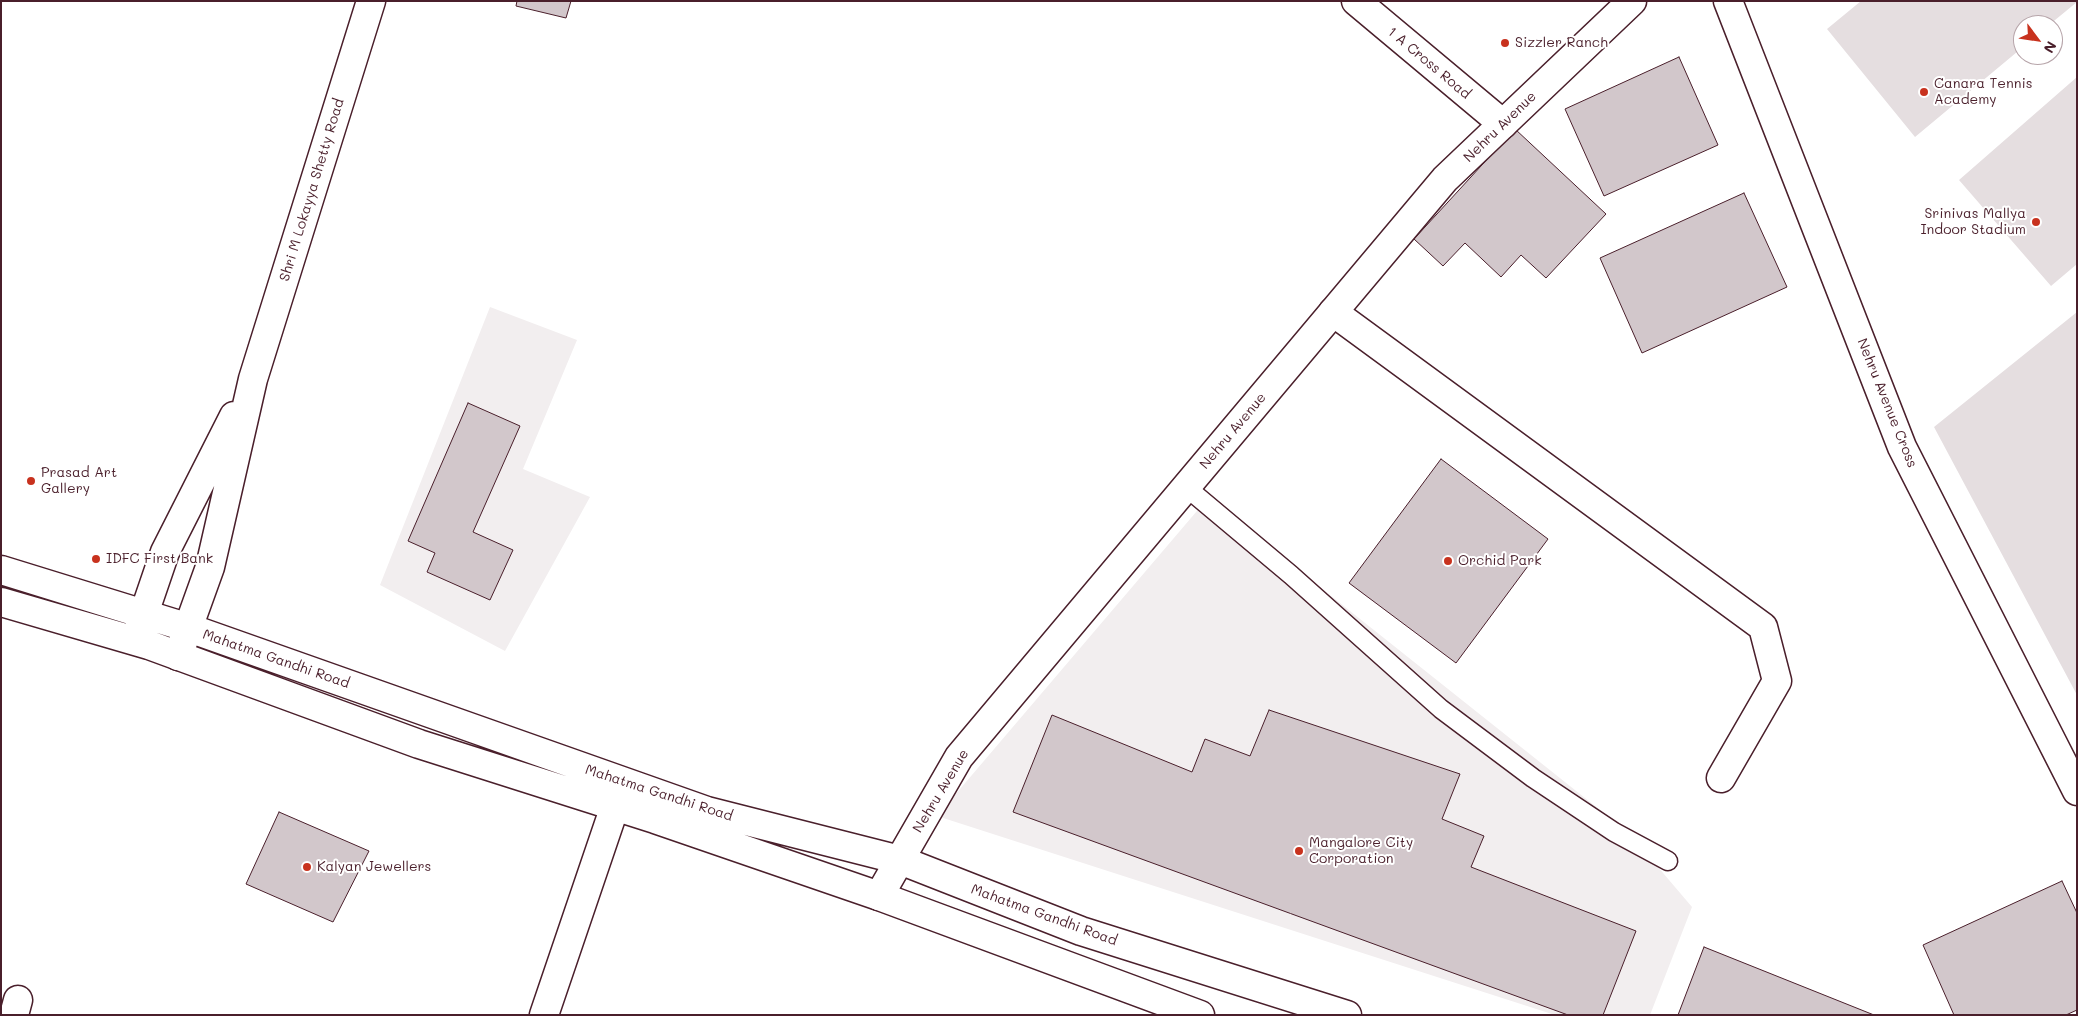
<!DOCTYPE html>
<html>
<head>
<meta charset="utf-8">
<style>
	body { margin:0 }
	#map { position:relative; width:2078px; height:1016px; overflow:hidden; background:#fff; font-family:Mali,sans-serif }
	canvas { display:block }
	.frame { position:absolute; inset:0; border:2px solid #4a1f2b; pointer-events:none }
	.north { position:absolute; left:2013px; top:15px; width:50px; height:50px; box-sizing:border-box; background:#fff; border:1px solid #b7a5aa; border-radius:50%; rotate:121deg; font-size:14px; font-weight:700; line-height:20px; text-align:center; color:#4a1f2b }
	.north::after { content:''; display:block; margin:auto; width:18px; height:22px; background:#c8321e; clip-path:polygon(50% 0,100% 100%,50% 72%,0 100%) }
</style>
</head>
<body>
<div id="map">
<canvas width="2078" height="1016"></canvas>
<div class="frame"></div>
<div class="north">N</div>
</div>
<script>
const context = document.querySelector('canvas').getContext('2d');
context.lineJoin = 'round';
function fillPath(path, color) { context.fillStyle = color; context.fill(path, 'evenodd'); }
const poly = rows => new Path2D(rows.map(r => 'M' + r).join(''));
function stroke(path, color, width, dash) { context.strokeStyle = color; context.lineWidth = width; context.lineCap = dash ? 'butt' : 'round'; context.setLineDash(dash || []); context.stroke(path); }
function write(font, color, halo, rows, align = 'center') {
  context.font = font + ' Mali,sans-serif'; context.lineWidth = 4; context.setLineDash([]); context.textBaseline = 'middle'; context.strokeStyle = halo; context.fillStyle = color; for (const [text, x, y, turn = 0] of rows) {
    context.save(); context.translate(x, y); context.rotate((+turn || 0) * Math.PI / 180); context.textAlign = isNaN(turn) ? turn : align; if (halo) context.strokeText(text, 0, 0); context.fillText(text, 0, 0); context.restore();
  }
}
fillPath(poly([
	[490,307,577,340,523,469,590,497,505,651,380,585],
	[1208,498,1629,833,1692,907,1650,1015,1555,1015,937,816]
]), '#f2eeef');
fillPath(poly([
	[1861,1,2077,1,2077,2,2049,25,2023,25,2023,47,1915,137,1827,29],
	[2077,77,2077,264,2051,286,1959,180],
	[2077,312,2077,695,1934,427]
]), '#e5dee0');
const building = poly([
	[517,1,571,1,566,18,516,6,517,1],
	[1679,57,1718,145,1604,196,1565,109,1679,57],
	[1515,129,1606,214,1546,278,1521,255,1501,277,1465,243,1443,266,1414,239,1515,129],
	[1744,193,1787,287,1642,353,1600,258,1744,193],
	[468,403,520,426,473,532,513,550,490,600,427,572,435,553,408,541,468,403],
	[1441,459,1548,539,1456,663,1349,583,1441,459],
	[1269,710,1460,774,1442,819,1484,836,1471,867,1636,931,1603,1015,1568,1015,1013,812,1052,715,1192,772,1205,739,1250,756,1269,710],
	[279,812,369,851,333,922,246,884,279,812],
	[2062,881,2077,913,2077,1010,2066,1015,1954,1015,1923,945,2062,881],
	[1704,947,1874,1015,1678,1015,1704,947]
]);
fillPath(building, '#d2c7cb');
stroke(building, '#4a1f2b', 1);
const service = poly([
	[1186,487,1291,575,1441,709,1533,778,1614,832,1668,861]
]);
const minor = poly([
	[1356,1,1503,124],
	[1728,1,1902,447,2077,791],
	[1333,312,1763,627,1777,681,1721,778],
	[14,1015,18,1000],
	[544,1015,615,806]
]);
const tertiary = poly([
	[136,637,165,552,234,416],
	[178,656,210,567,253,379,371,1],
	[879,896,959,757,1445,179,1632,1]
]);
const primary = poly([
	[1,570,189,628,707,811,900,860,1081,931,1347,1015],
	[1,602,149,645,419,744,655,819,879,896,1200,1015]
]);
stroke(service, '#4a1f2b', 21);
stroke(minor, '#4a1f2b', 31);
stroke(tertiary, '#4a1f2b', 31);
stroke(primary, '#4a1f2b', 31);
stroke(service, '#fff', 18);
stroke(minor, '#fff', 28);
stroke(tertiary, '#fff', 28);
stroke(primary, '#fff', 28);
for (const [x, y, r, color] of [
	[1505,43,5,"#c8321e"],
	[1924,92,5,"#c8321e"],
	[2036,222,5,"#c8321e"],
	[31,481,5,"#c8321e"],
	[96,559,5,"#c8321e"],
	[1448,561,5,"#c8321e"],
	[1299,851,5,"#c8321e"],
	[307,867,5,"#c8321e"]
]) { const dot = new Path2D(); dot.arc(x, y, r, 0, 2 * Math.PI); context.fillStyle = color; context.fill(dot); stroke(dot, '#fff', 2); }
write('14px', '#4a1f2b', '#fff', [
	["Sizzler Ranch",1515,43],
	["Canara Tennis",1934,84],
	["Academy",1934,100],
	["Srinivas Mallya",2026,214,"right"],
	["Indoor Stadium",2026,230,"right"],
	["Prasad Art",41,473],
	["Gallery",41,489],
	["IDFC First Bank",106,559],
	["Orchid Park",1458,561],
	["Mangalore City",1309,843],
	["Corporation",1309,859],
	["Kalyan Jewellers",317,867]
], 'left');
write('14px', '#4a1f2b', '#fff', [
	["1 A Cross Road",1429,63,40],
	["Nehru Avenue",1500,127,-44],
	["Shri M Lokayya Shetty Road",312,190,-73],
	["Nehru Avenue Cross",1887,403,68],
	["Nehru Avenue",1233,431,-50],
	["Mahatma Gandhi Road",276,659,19],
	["Nehru Avenue",941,791,-59],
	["Mahatma Gandhi Road",659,793,18],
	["Mahatma Gandhi Road",1044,915,20]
]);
</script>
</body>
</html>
